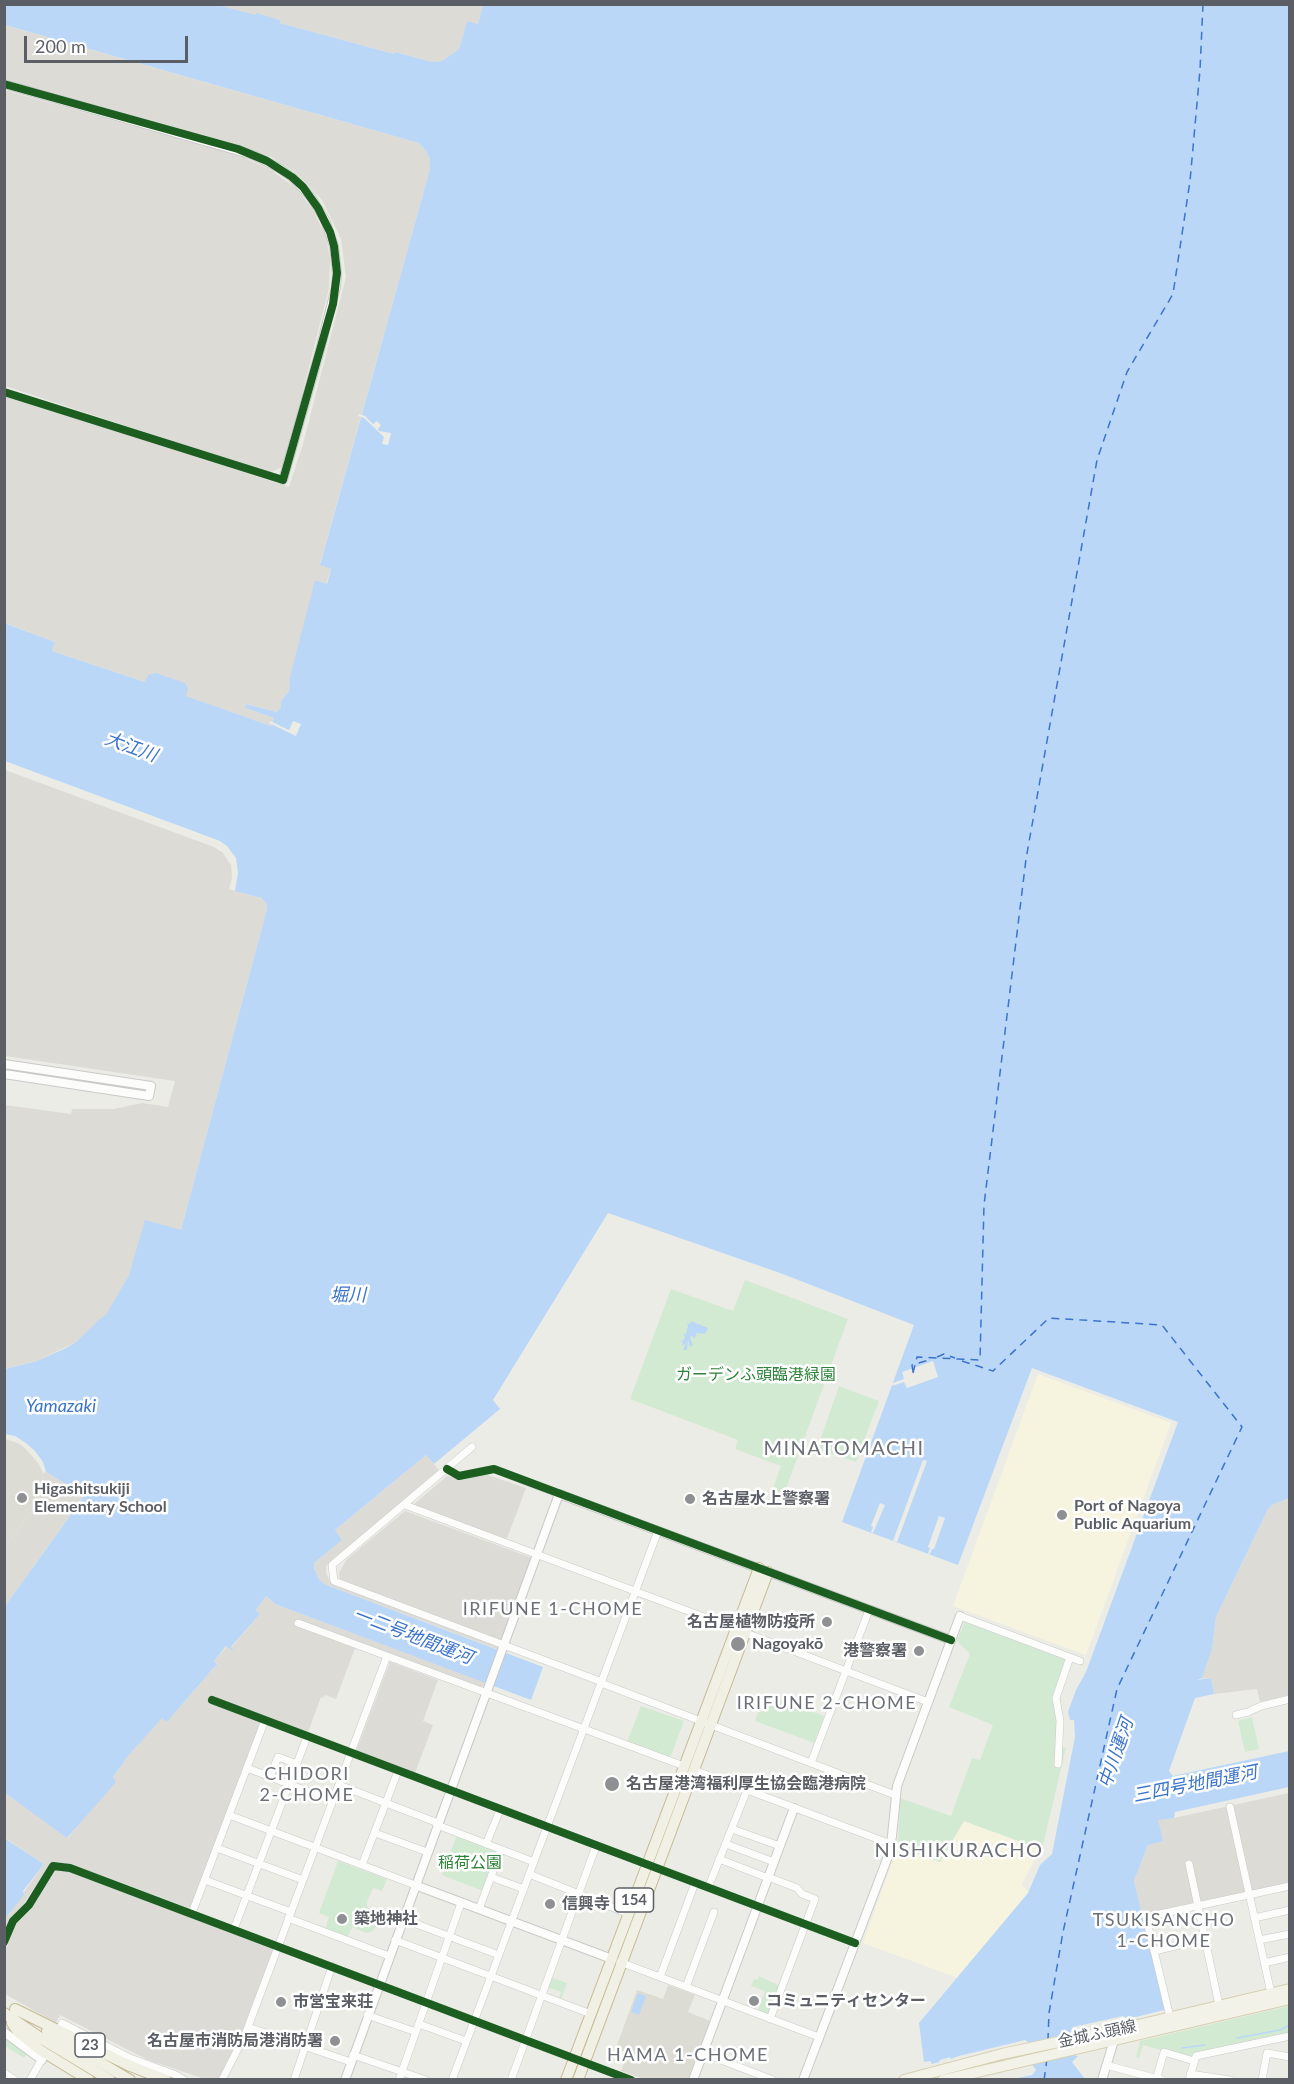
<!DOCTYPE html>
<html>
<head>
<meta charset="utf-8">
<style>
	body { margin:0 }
	#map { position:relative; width:1294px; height:2084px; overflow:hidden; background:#ecece6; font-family:Lato,sans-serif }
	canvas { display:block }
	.frame { position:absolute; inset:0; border:6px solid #5b5f65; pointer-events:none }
	.scale { position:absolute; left:24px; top:36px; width:164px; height:27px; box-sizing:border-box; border:3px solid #5b5f65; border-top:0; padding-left:8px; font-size:18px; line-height:21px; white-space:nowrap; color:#5b5f65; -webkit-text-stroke:4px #fff; paint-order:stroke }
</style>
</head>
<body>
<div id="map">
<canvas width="1294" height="2084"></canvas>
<div class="frame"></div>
<div class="scale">200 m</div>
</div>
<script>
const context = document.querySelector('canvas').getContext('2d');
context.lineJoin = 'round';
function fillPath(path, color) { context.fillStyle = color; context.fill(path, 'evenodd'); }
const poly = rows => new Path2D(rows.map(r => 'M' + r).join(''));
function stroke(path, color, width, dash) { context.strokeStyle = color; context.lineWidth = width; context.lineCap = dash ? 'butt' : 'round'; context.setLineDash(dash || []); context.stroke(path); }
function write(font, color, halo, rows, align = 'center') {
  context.font = font + ' Lato,"Noto Sans JP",sans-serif'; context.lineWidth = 5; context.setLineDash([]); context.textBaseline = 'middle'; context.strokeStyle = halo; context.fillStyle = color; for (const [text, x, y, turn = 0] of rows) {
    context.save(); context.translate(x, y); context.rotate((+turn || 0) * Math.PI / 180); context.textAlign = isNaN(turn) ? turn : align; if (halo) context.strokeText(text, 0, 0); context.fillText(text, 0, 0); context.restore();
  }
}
fillPath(poly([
	[1038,1374,1171,1423,1086,1655,953,1606],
	[964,1821,1040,1849,1022,1884,1029,1893,958,1978,863,1943,898,1846,940,1862]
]), '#f6f4df');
fillPath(poly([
	[218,5,483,5,478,24,467,21,459,49,442,61,432,62,395,52,394,54,280,23,280,20,256,14,256,16],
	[4,25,419,143,426,151,430,159,430,169,320,564,331,569,326,584,316,580,289,691,281,701,281,707,277,712,246,704,245,708,274,718,271,726,185,696,148,675,145,682,52,651,55,642,5,623,5,394,289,487,303,444,346,277,341,239,322,200,295,172,271,157,5,79],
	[4,90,240,156,271,170,297,189,313,210,326,237,330,259,329,288,284,466,269,473,5,386],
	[5,770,214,847,223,853,231,865,232,878,229,889,260,898,266,903,267,909,181,1230,135,1260,129,1275,113,1305,106,1315,76,1342,37,1361,5,1369,5,1105,71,1114,72,1109,114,1109,142,1103,168,1107,175,1081,5,1056],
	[426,1455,439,1470,326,1566,326,1573,330,1581,337,1584,498,1645,497,1649,324,1584,319,1579,314,1567,314,1563,342,1540,335,1530],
	[46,1472,84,1494,84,1496,5,1606,5,1546,37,1505,42,1491,43,1473],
	[485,1474,526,1488,506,1541,413,1505,447,1476,462,1480],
	[1289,1498,1289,1695,1260,1702,1257,1689,1214,1694,1211,1678,1197,1679,1202,1678,1212,1649,1216,1617,1268,1509,1272,1505],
	[405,1511,532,1558,501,1640,340,1581,339,1573,347,1559],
	[266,1596,275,1604,485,1682,483,1686,479,1687,299,1620,297,1626,355,1648,336,1699,325,1695,323,1698,321,1697,308,1732,212,1697,210,1703,262,1723,192,1909,73,1865,57,1862,48,1867,23,1905,10,1919,5,1934,5,1915,6,1917,44,1864,5,1838,5,1793,68,1838,114,1780,113,1777,128,1756,162,1717,167,1722,216,1665,221,1668,214,1661,227,1646,235,1651,231,1648,260,1614,256,1610],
	[390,1662,438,1680,423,1721,433,1725,415,1773,358,1752,357,1749],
	[1289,1793,1289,1883,1142,1914,1134,1881,1158,1819,1174,1818],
	[56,1870,71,1872,272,1948,273,1950,241,2034,218,2079,205,2079,148,2060,60,2015,56,2023,5,1994,5,1950,17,1923,30,1910]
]), '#dcdbd6');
fillPath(poly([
	[5,1439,18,1443,25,1448,39,1464,43,1473,42,1491,37,1505,5,1546],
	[668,1985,695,1995,688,2012,710,2021,688,2079,643,2079,621,2071,628,2053,616,2048,637,1990,663,1999]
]), '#dddcd4');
fillPath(poly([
	[745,1280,848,1319,780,1505,769,1500,781,1466,735,1449,738,1440,630,1399,671,1289,733,1311],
	[839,1386,879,1401,856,1462,817,1449],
	[965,1620,1066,1658,1053,1696,1060,1746,1066,1748,1043,1845,1040,1849,964,1821,940,1862,898,1846,900,1798,951,1816,972,1758,980,1760,993,1725,949,1707,970,1654,957,1641],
	[765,1694,824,1716,814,1743,755,1721],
	[641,1706,684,1721,670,1758,627,1742],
	[1252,1717,1259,1749,1245,1752,1238,1721],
	[457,1835,498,1851,483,1891,442,1875],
	[338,1861,387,1879,382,1891,373,1888,367,1902,367,1906,379,1921,373,1931,366,1933,352,1927,347,1939,325,1930,329,1917,319,1913],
	[759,1976,780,1986,769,2015,758,2010,765,1991,751,1986,754,1979,757,1980],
	[550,1977,567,1983,561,1999,559,1998,561,1992,546,1987],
	[1289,2006,1289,2033,1194,2053,1192,2059,1143,2045,1139,2058,1136,2057,1140,2041],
	[6,2037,27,2054,24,2058,5,2046]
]), '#d3ead2');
fillPath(poly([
	[5,5,218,5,255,15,256,13,280,20,280,23,394,54,395,52,432,62,442,61,459,49,467,21,478,24,483,5,1289,5,1289,1498,1272,1505,1268,1509,1216,1617,1212,1649,1202,1678,1197,1680,1211,1678,1214,1694,1195,1698,1169,1771,1173,1776,1289,1751,1289,1787,1175,1812,1174,1818,1158,1820,1163,1841,1148,1845,1134,1881,1165,2008,1164,2010,1128,2019,1123,2016,1073,2027,1070,2033,1076,2056,1078,2056,1072,2062,1085,2079,1013,2079,1032,2075,1036,2070,1033,2066,1029,2043,1025,2040,959,2056,951,2059,950,2057,940,2060,939,2062,932,2064,930,2061,924,2062,919,2023,1028,1893,1040,1865,1052,1854,1075,1737,1074,1720,1070,1720,1068,1712,1076,1690,1086,1672,1178,1422,1032,1368,958,1565,842,1522,914,1325,780,1273,608,1213,493,1400,500,1409,434,1464,426,1455,335,1530,342,1540,314,1563,314,1568,319,1579,324,1584,543,1667,531,1700,275,1604,266,1596,256,1610,260,1614,231,1647,235,1652,226,1646,214,1661,221,1669,216,1665,167,1722,162,1718,128,1756,113,1777,116,1782,67,1838,5,1793,5,1606,85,1495,46,1472,43,1462,35,1451,26,1443,15,1436,5,1434,5,1369,37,1361,66,1348,76,1342,100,1319,106,1315,129,1275,145,1220,181,1230,267,909,266,903,261,898,235,891,238,873,236,858,227,846,220,841,5,761,4,623,55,642,52,651,145,682,148,675,156,673,185,683,188,688,186,696,271,726,274,718,245,708,246,704,277,712,281,707,281,701,289,691,290,684,289,681,315,580,327,584,331,569,320,565,430,169,430,159,426,151,419,143,5,25],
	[691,1321,708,1328,705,1334,695,1333,697,1335,695,1336,695,1339,692,1336,690,1337,693,1346,691,1345,690,1348,688,1339,687,1350,683,1350,686,1343,682,1346,683,1342,680,1341,684,1340,685,1336,683,1334,686,1334,688,1326,687,1323,690,1324],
	[4,1838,44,1864,23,1891,24,1895,6,1917,4,1915],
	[638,1993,646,1996,639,2015,631,2012]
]), '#bad7f8');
fillPath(poly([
	[359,414,365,416,373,424,377,421,381,425,378,429,379,431,391,433,388,445,382,444,384,437,364,418,358,416],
	[270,721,289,730,293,721,301,724,296,736,269,723],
	[933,1361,938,1377,907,1388,904,1382,892,1386,893,1383,904,1379,902,1372],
	[923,1460,927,1461,897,1542,893,1541],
	[880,1503,885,1505,873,1533,871,1532,873,1527,871,1526],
	[939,1516,945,1518,934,1549,932,1549,930,1554,928,1554,930,1548,928,1547]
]), '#ecece6');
stroke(poly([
	[1237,2038,1280,2030,1290,2025],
	[1182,2048,1205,2045]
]), '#bad7f8', 1.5);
stroke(poly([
	[937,1357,944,1354,955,1358],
	[962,1361,993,1371,1049,1318,1162,1325,1242,1427,1117,1689,1063,1932,1049,2013,1048,2039],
	[913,1372,912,1365,932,1359],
	[913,1373,917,1357,980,1360,984,1205,1026,859,1097,460,1127,372,1173,294,1190,181,1200,70,1203,4],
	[1044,2080,1047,2059]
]), '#3b74cd', 1.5, [8, 6]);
const minor = poly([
	[4,392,283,480],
	[472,1447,332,1565,334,1581,602,1682],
	[447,1469,459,1476,494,1469,559,1494],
	[405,1505,736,1629],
	[960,1616,1080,1661],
	[298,1623,684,1766],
	[746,1633,928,1702],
	[601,1683,895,1795],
	[212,1700,855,1943],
	[1236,1715,1248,1712,1261,1706,1290,1699],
	[811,1763,869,1610],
	[1058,1764,1060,1721,1056,1698,1070,1657],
	[247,1768,333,1801],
	[694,1770,891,1844],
	[270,1777,278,1757,297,1764],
	[339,1785,438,1823],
	[1230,1807,1271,1993],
	[229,1815,415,1885],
	[437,1825,534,1862],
	[732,1829,780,1846],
	[375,1833,427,1852],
	[486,1844,500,1810],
	[726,1844,774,1862],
	[217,1848,303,1880],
	[719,1859,768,1878],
	[1189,1864,1219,2005],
	[362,1865,398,1771],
	[529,1874,629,1914],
	[491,1877,524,1889],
	[768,1877,797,1888,802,1894,815,1899,770,2019],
	[205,1880,291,1912],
	[708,1888,747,1790],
	[479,1909,501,1850],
	[192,1913,265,1720],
	[288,1918,389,1956],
	[1254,1918,1290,1910],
	[403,1919,499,1955],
	[234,1929,307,1737],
	[395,1940,591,2014],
	[1259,1940,1290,1934],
	[4,1942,13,1921,29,1905,53,1866,70,1868,631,2080],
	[1154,1951,1205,1939],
	[620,1962,819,2037],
	[1264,1963,1290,1957],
	[660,1977,695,1883],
	[686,1987,714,1912],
	[367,2015,416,2032],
	[1170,2017,1146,1917,1290,1886],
	[419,2024,466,2041],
	[61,2026,62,2023,130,2058,176,2075,184,2080],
	[248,2027,351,2062],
	[703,2053,773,2080],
	[353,2055,426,2080],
	[1106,2065,1162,2080],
	[4,2073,15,2080],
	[1190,2074,1230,2080],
	[30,2080,43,2057],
	[222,2080,245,2035,387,1656],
	[294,2080,332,1966],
	[399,2080,461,1903],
	[452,2080,658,1531],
	[511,2080,596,1846],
	[1156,2080,1164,2052,1194,2061],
	[1189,2080,1196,2056,1290,2036],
	[1262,2080,1267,2053,1290,2057]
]);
const tertiary = poly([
	[4,84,253,155,279,168,292,177,311,197,325,220,334,246,337,273,336,287,319,354,283,480],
	[4,1064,151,1086,149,1096,4,1074],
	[415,1885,612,1959],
	[4,2032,42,2060],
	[345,2080,559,1494,951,1640],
	[693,2080,794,1808],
	[803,2080,889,1854,892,1836,897,1786,960,1616],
	[1102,2080,1115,2037]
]);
const primary = poly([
	[904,2080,1002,2054,1138,2025,1290,1989],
	[943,2080,1290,1999]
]);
const trunk = poly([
	[15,2009,128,2065,166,2080],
	[4,2013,42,2039,110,2080],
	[12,2023,18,2032,40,2050,89,2080],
	[47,2031,130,2080],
	[566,2080,759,1568],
	[578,2080,768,1572]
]);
stroke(minor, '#c9cac8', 8);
stroke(tertiary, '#c9cac8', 10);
stroke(primary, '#d6d0b2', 12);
stroke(trunk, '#c4ba93', 12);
stroke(minor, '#fcfcfb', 7);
stroke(tertiary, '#fcfcfb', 8);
stroke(primary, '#f3f2e8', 10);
stroke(trunk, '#f1f0e4', 10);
stroke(poly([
	[4,84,238,149,267,161,292,177,303,187,318,208,330,232,334,246,337,273,333,304,283,480,4,392],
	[447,1469,459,1476,494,1469,951,1640],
	[212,1700,855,1943],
	[4,1942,13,1921,29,1905,53,1866,70,1868,631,2080]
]), '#1b5e20', 8);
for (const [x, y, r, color] of [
	[22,1498,6,"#8e9092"],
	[690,1499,6,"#8e9092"],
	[1062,1515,6,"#8e9092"],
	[827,1622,6,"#8e9092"],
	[738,1644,8,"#8e9092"],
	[919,1651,6,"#8e9092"],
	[612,1784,8,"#8e9092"],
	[550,1904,6,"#8e9092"],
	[342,1919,6,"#8e9092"],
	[754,2001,6,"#8e9092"],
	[281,2002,6,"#8e9092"],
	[335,2041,6,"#8e9092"]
]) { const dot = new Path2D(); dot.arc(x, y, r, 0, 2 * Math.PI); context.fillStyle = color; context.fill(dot); stroke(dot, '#fff', 2); }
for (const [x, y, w] of [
	[634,1900,39],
	[90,2045,30]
]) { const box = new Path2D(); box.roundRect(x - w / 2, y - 12, w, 24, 4.5); context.fillStyle = '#fff'; context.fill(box); stroke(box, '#5b5f65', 1.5); }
write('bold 15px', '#5b5f65', null, [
	["154",634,1900],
	["23",90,2045]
]);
write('16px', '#2d833a', '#fff', [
	["ガーデンふ頭臨港緑園",756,1375],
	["稲荷公園",470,1863]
]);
write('bold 16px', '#5b5f65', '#fff', [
	["Higashitsukiji",34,1489],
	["Elementary School",34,1507],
	["名古屋水上警察署",702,1499],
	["Port of Nagoya",1074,1506],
	["Public Aquarium",1074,1524],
	["名古屋植物防疫所",815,1622,"right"],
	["Nagoyakō",752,1644],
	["港警察署",907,1651,"right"],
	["名古屋港湾福利厚生協会臨港病院",626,1784],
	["信興寺",562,1904],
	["築地神社",354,1919],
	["コミュニティセンター",766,2001],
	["市営宝来荘",293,2002],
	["名古屋市消防局港消防署",323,2041,"right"]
], 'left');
write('16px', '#5b5f65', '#fff', [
	["金城ふ頭線",1097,2034,-12]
]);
write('italic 18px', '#3b74cd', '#fff', [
	["大江川",131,747,20],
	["堀川",348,1295],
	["Yamazaki",61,1406],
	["一二号地間運河",413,1636,21],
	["中川運河",1116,1753,-71],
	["三四号地間運河",1195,1784,-11]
]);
context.letterSpacing = '1.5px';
write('18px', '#6c7177', '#fff', [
	["IRIFUNE 1-CHOME",553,1609],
	["IRIFUNE 2-CHOME",827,1703],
	["CHIDORI",307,1774],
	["2-CHOME",307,1795],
	["TSUKISANCHO",1164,1920],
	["1-CHOME",1164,1941],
	["HAMA 1-CHOME",688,2055]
]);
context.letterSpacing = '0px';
context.letterSpacing = '1.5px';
write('20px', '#6c7177', '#fff', [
	["MINATOMACHI",844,1449],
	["NISHIKURACHO",959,1851]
]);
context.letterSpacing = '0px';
</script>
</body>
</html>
